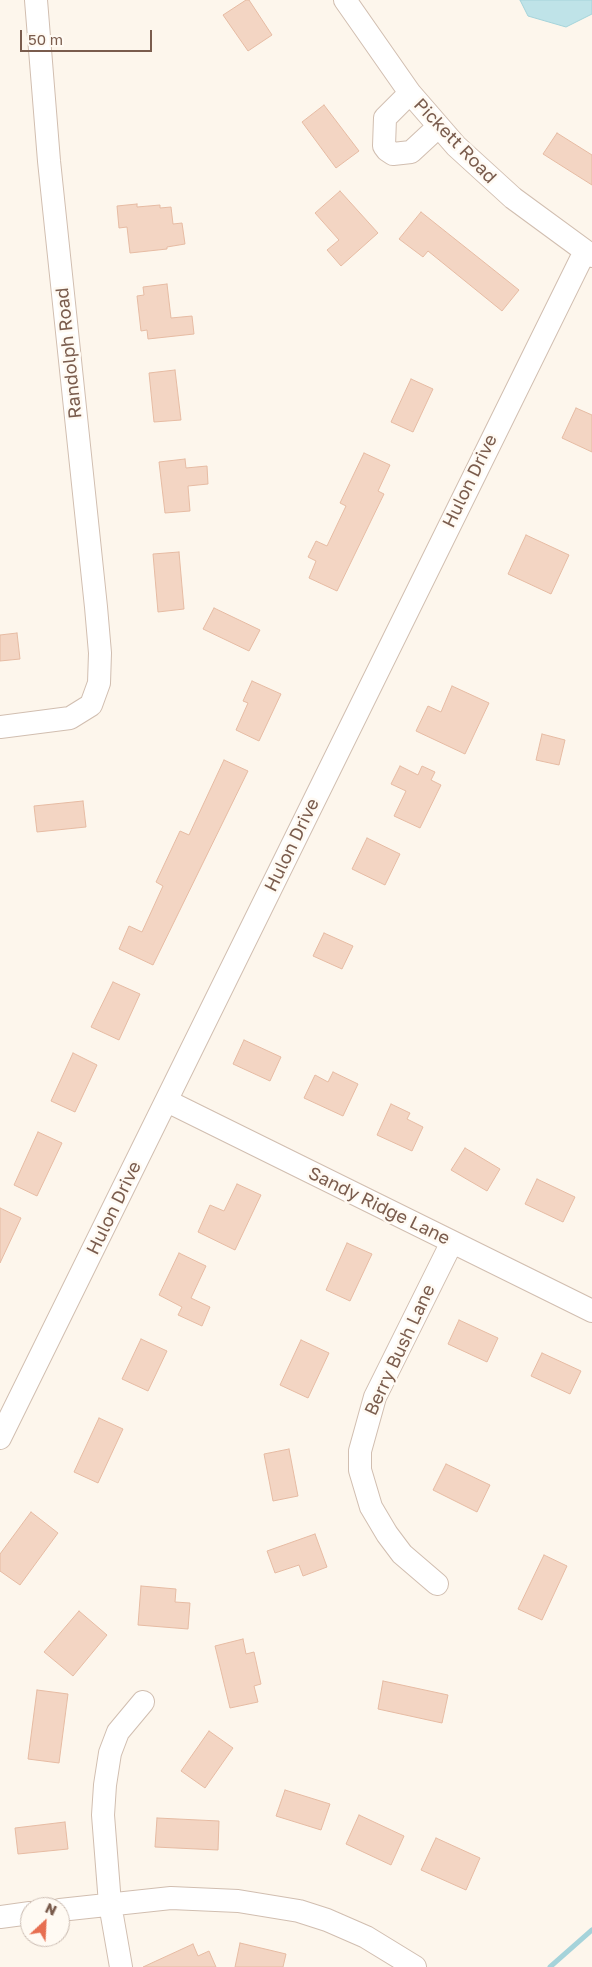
<!DOCTYPE html>
<html>
<head>
<meta charset="utf-8">
<style>
	body { margin:0 }
	#map { position:relative; width:592px; height:1967px; overflow:hidden; background:#fdf6ec; font-family:"Golos Text",sans-serif }
	canvas { display:block }
	.north { position:absolute; left:20px; top:1897px; width:50px; height:50px; box-sizing:border-box; background:#fffaf3; border:1px solid #cabbb1; border-radius:50%; rotate:25deg; font-size:14px; font-weight:700; line-height:20px; text-align:center; color:#7a5c4d }
	.north::after { content:''; display:block; margin:auto; width:18px; height:22px; background:#e76f51; clip-path:polygon(50% 0,100% 100%,50% 72%,0 100%) }
	.scale { position:absolute; left:20px; top:30px; width:132px; height:22px; box-sizing:border-box; border:2px solid #7a5c4d; border-top:0; padding-left:6px; font-size:15px; line-height:18px; white-space:nowrap; color:#7a5c4d; -webkit-text-stroke:4px #fffaf3; paint-order:stroke }
</style>
</head>
<body>
<div id="map">
<canvas width="592" height="1967"></canvas>
<div class="north">N</div>
<div class="scale">50 m</div>
</div>
<script>
const context = document.querySelector('canvas').getContext('2d');
context.lineJoin = 'round';
function fillPath(path, color) { context.fillStyle = color; context.fill(path, 'evenodd'); }
const poly = rows => new Path2D(rows.map(r => 'M' + r).join(''));
function stroke(path, color, width, dash) { context.strokeStyle = color; context.lineWidth = width; context.lineCap = dash ? 'butt' : 'round'; context.setLineDash(dash || []); context.stroke(path); }
function write(font, color, halo, rows, align = 'center') {
  context.font = font + ' "Golos Text",sans-serif'; context.lineWidth = 5; context.setLineDash([]); context.textBaseline = 'middle'; context.strokeStyle = halo; context.fillStyle = color; for (const [text, x, y, turn = 0] of rows) {
    context.save(); context.translate(x, y); context.rotate((+turn || 0) * Math.PI / 180); context.textAlign = isNaN(turn) ? turn : align; if (halo) context.strokeText(text, 0, 0); context.fillText(text, 0, 0); context.restore();
  }
}
const water = poly([
	[520,0,592,0,592,14,566,27,528,16,520,0]
]);
fillPath(water, '#bfe3e8');
stroke(water, '#a5d3da', 1);
stroke(poly([
	[550,1967,592,1930]
]), '#a5d3da', 5);
const building = poly([
	[246,0,249,0,272,35,248,51,223,15,246,0],
	[324,105,359,151,336,168,302,122,324,105],
	[557,133,592,155,592,185,543,154,557,133],
	[340,191,378,233,341,266,327,250,339,240,315,213,340,191],
	[137,204,137,207,160,205,160,208,171,207,173,224,182,223,185,244,167,247,167,249,130,253,127,227,119,228,117,206,137,204],
	[421,212,519,290,502,311,428,251,423,257,399,239,421,212],
	[167,284,171,318,192,316,194,334,148,339,147,330,141,331,137,296,144,295,143,287,167,284],
	[175,370,181,420,154,422,149,373,175,370],
	[411,379,433,389,413,432,391,422,411,379],
	[576,408,592,415,592,452,562,438,576,408],
	[364,453,390,465,378,491,384,494,337,591,309,578,316,561,308,557,316,541,327,546,346,506,340,503,364,453],
	[185,459,186,468,207,466,208,484,188,486,190,511,165,513,159,462,185,459],
	[526,535,569,555,551,594,508,574,526,535],
	[179,552,184,609,158,612,153,554,179,552],
	[214,608,260,630,249,651,203,629,214,608],
	[17,633,20,659,0,661,0,635,17,633],
	[252,681,281,694,259,741,236,730,248,703,243,701,252,681],
	[452,686,489,703,465,754,416,731,428,706,441,712,452,686],
	[542,734,565,740,559,765,536,760,542,734],
	[224,760,248,771,153,965,119,949,129,926,142,932,163,886,156,882,180,831,189,835,224,760],
	[400,766,418,775,422,766,435,772,431,780,441,785,420,828,394,816,406,791,391,784,400,766],
	[83,801,86,827,37,832,34,806,83,801],
	[367,838,400,854,385,885,352,869,367,838],
	[324,933,353,946,342,969,313,956,324,933],
	[113,982,140,994,119,1040,91,1027,113,982],
	[244,1040,281,1057,270,1081,233,1064,244,1040],
	[73,1053,97,1065,75,1112,51,1101,73,1053],
	[333,1072,358,1084,343,1116,304,1098,315,1075,328,1082,333,1072],
	[391,1104,410,1113,407,1119,423,1127,412,1151,377,1135,391,1104],
	[38,1132,62,1143,37,1196,14,1185,38,1132],
	[465,1148,500,1169,487,1191,451,1170,465,1148],
	[537,1179,575,1197,563,1222,525,1204,537,1179],
	[237,1184,261,1195,235,1250,198,1232,210,1205,224,1211,237,1184],
	[0,1208,21,1218,0,1263,0,1208],
	[347,1243,372,1254,350,1301,326,1290,347,1243],
	[179,1253,206,1266,191,1298,210,1307,202,1326,178,1315,182,1307,159,1295,179,1253],
	[459,1320,498,1338,487,1362,448,1344,459,1320],
	[141,1339,167,1351,148,1391,122,1379,141,1339],
	[301,1340,329,1353,308,1398,280,1385,301,1340],
	[542,1353,581,1371,570,1394,531,1376,542,1353],
	[99,1418,123,1429,98,1483,74,1472,99,1418],
	[289,1449,298,1496,273,1501,264,1454,289,1449],
	[446,1464,490,1485,477,1512,433,1490,446,1464],
	[31,1512,58,1533,20,1585,0,1571,0,1554,31,1512],
	[315,1534,327,1567,303,1576,299,1565,275,1573,267,1551,315,1534],
	[544,1555,567,1566,542,1620,518,1609,544,1555],
	[141,1586,176,1589,175,1602,190,1603,188,1629,138,1625,141,1586],
	[79,1611,107,1635,73,1676,44,1652,79,1611],
	[243,1639,246,1654,254,1652,261,1684,254,1686,258,1702,230,1708,215,1646,243,1639],
	[383,1681,448,1695,442,1723,378,1709,383,1681],
	[37,1690,68,1694,59,1763,28,1759,37,1690],
	[209,1731,233,1748,205,1788,181,1771,209,1731],
	[285,1790,330,1804,321,1830,276,1816,285,1790],
	[359,1815,404,1836,391,1865,346,1844,359,1815],
	[157,1818,219,1821,218,1850,155,1847,157,1818],
	[65,1822,68,1849,18,1854,15,1828,65,1822],
	[436,1838,480,1858,466,1890,421,1870,436,1838],
	[240,1943,286,1954,283,1967,235,1967,240,1943],
	[193,1944,198,1956,209,1951,216,1967,143,1967,193,1944]
]);
fillPath(building, '#f3d5c3');
stroke(building, '#e6bba3', 1);
const minor = poly([
	[345,0,410,93,456,146,513,198,592,256],
	[410,93,385,118,384,146,387,150,393,154,411,152,438,127],
	[0,727,70,718,91,705,99,683,100,653,96,607,49,161,36,0],
	[167,1101,592,1311],
	[0,1438,585,251],
	[437,1584,402,1554,387,1534,371,1507,360,1470,360,1451,375,1397,452,1242],
	[60,1910,171,1898,238,1901,299,1911,327,1920,366,1937,415,1967],
	[0,1917,30,1913],
	[121,1967,110,1904,103,1815,105,1785,110,1753,118,1732,143,1702]
]);
stroke(minor, '#d1beb0', 24);
stroke(minor, '#fff', 22);
write('18px', '#7a5c4d', '#fffaf3', [
	["Pickett Road",455,141,46],
	["Randolph Road",69,353,-96],
	["Hulon Drive",470,481,-64],
	["Hulon Drive",292,845,-64],
	["Sandy Ridge Lane",379,1206,26],
	["Hulon Drive",114,1208,-64],
	["Berry Bush Lane",400,1350,-65]
]);
</script>
</body>
</html>
